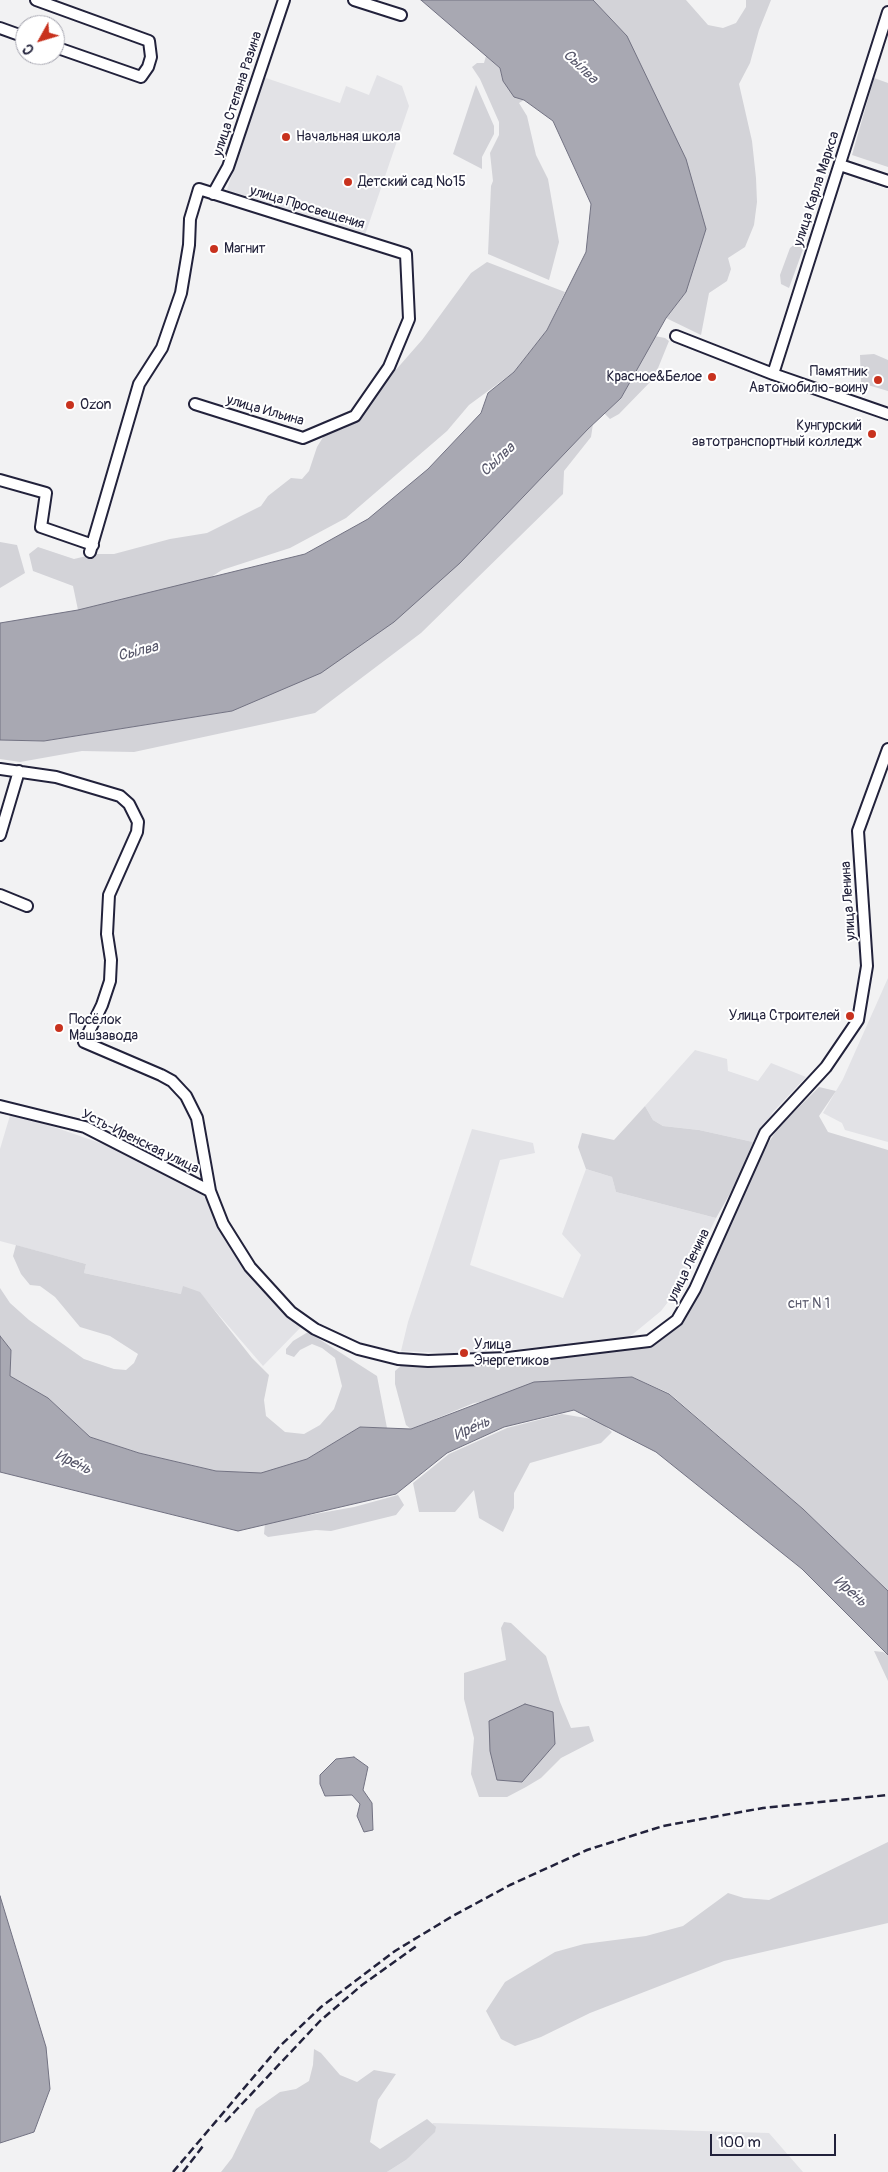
<!DOCTYPE html>
<html>
<head>
<meta charset="utf-8">
<style>
	body { margin:0 }
	#map { position:relative; width:888px; height:2172px; overflow:hidden; background:#f2f2f3; font-family:Pangolin,sans-serif }
	canvas { display:block }
	.north { position:absolute; left:15px; top:15px; width:50px; height:50px; box-sizing:border-box; background:#fff; border:1px solid #a7a7b1; border-radius:50%; rotate:231deg; font-size:14px; font-weight:700; line-height:20px; text-align:center; color:#22223b }
	.north::after { content:''; display:block; margin:auto; width:18px; height:22px; background:#c8321e; clip-path:polygon(50% 0,100% 100%,50% 72%,0 100%) }
	.scale { position:absolute; left:710px; top:2134px; width:126px; height:22px; box-sizing:border-box; border:2px solid #22223b; border-top:0; padding-left:6px; font-size:15px; line-height:18px; white-space:nowrap; color:#22223b; -webkit-text-stroke:4px #fff; paint-order:stroke }
</style>
</head>
<body>
<div id="map">
<canvas width="888" height="2172"></canvas>
<div class="north">С</div>
<div class="scale">100 m</div>
</div>
<script>
const context = document.querySelector('canvas').getContext('2d');
context.lineJoin = 'round';
function fillPath(path, color) { context.fillStyle = color; context.fill(path, 'evenodd'); }
const poly = rows => new Path2D(rows.map(r => 'M' + r).join(''));
function stroke(path, color, width, dash) { context.strokeStyle = color; context.lineWidth = width; context.lineCap = dash ? 'butt' : 'round'; context.setLineDash(dash || []); context.stroke(path); }
function write(font, color, halo, rows, align = 'center') {
  context.font = font + ' Pangolin,sans-serif'; context.lineWidth = 4; context.setLineDash([]); context.textBaseline = 'middle'; context.strokeStyle = halo; context.fillStyle = color; for (const [text, x, y, turn = 0] of rows) {
    context.save(); context.translate(x, y); context.rotate((+turn || 0) * Math.PI / 180); context.textAlign = isNaN(turn) ? turn : align; if (halo) context.strokeText(text, 0, 0); context.fillText(text, 0, 0); context.restore();
  }
}
fillPath(poly([
	[377,75,402,86,409,106,365,235,227,190,263,77,340,103,346,86,369,95],
	[888,978,888,1142,845,1130,842,1123,823,1113,843,1079],
	[695,1050,727,1059,728,1071,758,1081,771,1063,806,1077,773,1112,753,1142,699,1130,663,1126,653,1120,645,1106],
	[11,1112,123,1151,198,1190,206,1199,232,1251,247,1273,301,1327,263,1366,199,1292,181,1294,84,1273,86,1264,0,1241,0,1149],
	[472,1129,533,1143,535,1153,500,1160,470,1265,563,1298,581,1255,562,1234,586,1169,612,1177,616,1192,716,1218,688,1276,661,1311,627,1339,466,1354,401,1351,408,1322],
	[433,2123,769,2133,803,2172,387,2172,406,2160]
]), '#e2e2e6');
fillPath(poly([
	[593,0,686,0,708,25,723,28,736,23,746,7,746,0,771,0,759,30,750,63,739,84,752,141,756,178,757,202,754,225,745,247,728,258,731,269,727,281,709,293,701,335,666,318,686,292,627,36],
	[486,56,500,68,503,81,524,100,519,103,527,116,536,155,548,179,559,242,549,280,488,254,491,186,493,181,490,153,499,135,499,122,480,79,472,67,477,63,484,63],
	[874,78,888,83,888,167,852,155],
	[476,85,494,126,494,134,482,157,482,169,453,154],
	[801,239,805,244,789,288,781,284,780,275,790,248],
	[487,262,565,292,547,330,514,372,469,405,447,431,346,518,290,548,222,570,208,579,78,610,73,586,33,571,29,554,38,547,74,559,95,554,114,554,170,539,207,533,261,506,268,496,291,478,302,479,309,471,317,447,325,434,343,429,359,420,387,380,422,340,471,273],
	[655,336,665,338,669,341,654,378,619,414,610,419,604,413,621,398],
	[874,354,888,360,888,391,861,383,860,355],
	[593,424,591,437,564,471,563,494,421,633,315,713,134,752,82,751,20,762,0,759,0,740,44,741,232,711],
	[0,542,17,545,25,573,0,588],
	[819,1087,836,1091,819,1116,828,1132,888,1150,888,1591,803,1509,669,1393,632,1377,474,1403,411,1429,406,1425,395,1384,395,1371,403,1364,438,1368,519,1363,603,1352,655,1343,678,1324,691,1306,762,1153,778,1128],
	[645,1106,653,1120,663,1126,699,1130,753,1142,736,1183,716,1218,616,1192,612,1177,586,1169,578,1147,582,1133,614,1140],
	[16,1245,86,1264,84,1273,181,1294,183,1286,200,1292,252,1358,269,1375,264,1400,266,1416,285,1432,304,1434,320,1425,334,1409,342,1386,335,1358,322,1348,312,1344,300,1350,294,1357,286,1354,286,1349,293,1341,308,1332,377,1376,387,1428,360,1427,307,1459,261,1474,216,1471,139,1453,90,1437,48,1398,10,1376,11,1350,0,1336,0,1288,10,1303,29,1320,84,1359,114,1369,126,1370,134,1363,138,1354,110,1336,80,1327,55,1297,40,1286,30,1285,21,1274,13,1256],
	[562,1414,598,1420,612,1432,601,1443,530,1463,514,1493,514,1508,503,1532,479,1518,474,1490,455,1512,419,1512,413,1483,449,1454,507,1428],
	[398,1495,404,1505,396,1515,331,1531,316,1530,268,1537,264,1534,265,1523,354,1507],
	[504,1622,511,1623,546,1656,560,1702,571,1728,589,1726,594,1741,561,1758,541,1778,526,1787,507,1797,479,1797,471,1774,474,1738,464,1699,464,1673,506,1660,501,1628],
	[874,1651,883,1652,888,1655,888,1681],
	[888,1842,888,1923,724,1961,590,2013,541,2037,515,2046,501,2039,486,2011,505,1982,555,1952,584,1944,646,1936,683,1926,728,1893,744,1898,769,1900],
	[314,2049,321,2053,340,2075,357,2082,374,2070,396,2074,378,2100,370,2142,380,2149,427,2119,436,2127,435,2132,406,2160,387,2172,221,2172,232,2158,256,2109,280,2092,296,2089,309,2081,313,2065]
]), '#d3d3d8');
const water = poly([
	[421,0,593,0,627,36,686,159,706,229,686,292,666,318,621,398,588,429,460,563,394,622,321,673,232,711,44,741,0,740,0,623,78,610,305,554,368,519,428,469,481,413,488,393,514,372,547,330,586,252,591,204,553,121,524,100,514,97,503,81,500,68,421,0],
	[0,1336,11,1350,10,1376,48,1398,90,1437,139,1453,216,1471,261,1473,307,1459,360,1427,411,1429,534,1382,632,1377,669,1394,803,1509,888,1591,888,1655,802,1569,656,1452,574,1410,504,1427,447,1453,396,1494,238,1531,0,1472,0,1336],
	[525,1704,553,1712,555,1744,522,1782,497,1780,490,1751,489,1721,525,1704],
	[354,1757,368,1767,363,1790,372,1803,373,1830,364,1832,357,1816,360,1804,352,1795,325,1796,320,1784,320,1775,336,1759,354,1757],
	[0,1896,46,2047,50,2089,34,2132,0,2143,0,1896]
]);
fillPath(water, '#a8a8b2');
stroke(water, '#727282', 1);
const minor = poly([
	[36,0,149,41,151,57,148,67,141,77,55,47],
	[354,0,401,15],
	[0,28,25,37],
	[840,165,888,181],
	[213,194,228,167,284,0],
	[676,336,773,374,888,414],
	[773,374,888,12],
	[0,480,46,493,41,527,93,545],
	[90,552,139,384,162,348,181,293,189,245,190,219,199,189,406,254,409,319,389,367,355,416,303,438,195,404],
	[0,769,56,777,120,796,129,804,138,822,137,832,109,895,107,934,111,960,110,981,102,1005,84,1042,161,1075,172,1081,186,1096,197,1118,210,1191,223,1224,250,1267,291,1312,315,1329,358,1349,398,1359,428,1361,508,1358,649,1341,677,1320,695,1289,765,1133,826,1067,858,1020,867,966,858,831,888,749],
	[0,835,19,771],
	[0,895,27,906],
	[0,1106,85,1127,210,1191]
]);
stroke(minor, '#22223b', 14);
stroke(minor, '#fff', 10);
stroke(poly([
	[225,2122,320,2021,362,1985,418,1945],
	[173,2172,279,2047,321,2007,395,1951,451,1917,510,1885,587,1850,663,1826,763,1808,888,1795],
	[183,2172,203,2146]
]), '#22223b', 2.5, [8, 4]);
for (const [x, y, r, color] of [
	[286,137,5,"#c8321e"],
	[348,182,5,"#c8321e"],
	[214,249,5,"#c8321e"],
	[712,377,5,"#c8321e"],
	[878,380,5,"#c8321e"],
	[70,405,5,"#c8321e"],
	[872,434,5,"#c8321e"],
	[850,1016,5,"#c8321e"],
	[59,1028,5,"#c8321e"],
	[464,1353,5,"#c8321e"]
]) { const dot = new Path2D(); dot.arc(x, y, r, 0, 2 * Math.PI); context.fillStyle = color; context.fill(dot); stroke(dot, '#fff', 2); }
write('14px', '#22223b', '#fff', [
	["улица Степана Разина",238,94,-72],
	["улица Карла Маркса",817,189,-72],
	["улица Просвещения",307,208,17],
	["улица Ильина",265,411,16],
	["улица Ленина",849,901,-94],
	["Усть-Иренская улица",140,1142,26],
	["улица Ленина",689,1266,-64]
]);
write('14px', '#22223b', '#fff', [
	["Начальная школа",296,137],
	["Детский сад №15",358,182],
	["Магнит",224,249],
	["Памятник",868,372,"right"],
	["Автомобилю-воину",868,388,"right"],
	["Красное&Белое",702,377,"right"],
	["Ozon",80,405],
	["Кунгурский",862,426,"right"],
	["автотранспортный колледж",862,442,"right"],
	["Улица Строителей",840,1016,"right"],
	["Посёлок",69,1020],
	["Машзавода",69,1036],
	["Улица",474,1345],
	["Энергетиков",474,1361]
], 'left');
write('14px', '#57576a', '#fff', [
	["снт N 1",809,1304]
]);
write('italic 15px', '#58586b', '#fff', [
	["Сы́лва",580,67,44],
	["Сы́лва",498,460,-43],
	["Сы́лва",138,652,-14],
	["Ире́нь",472,1429,-24],
	["Ире́нь",73,1463,25],
	["Ире́нь",850,1592,41]
]);
</script>
</body>
</html>
